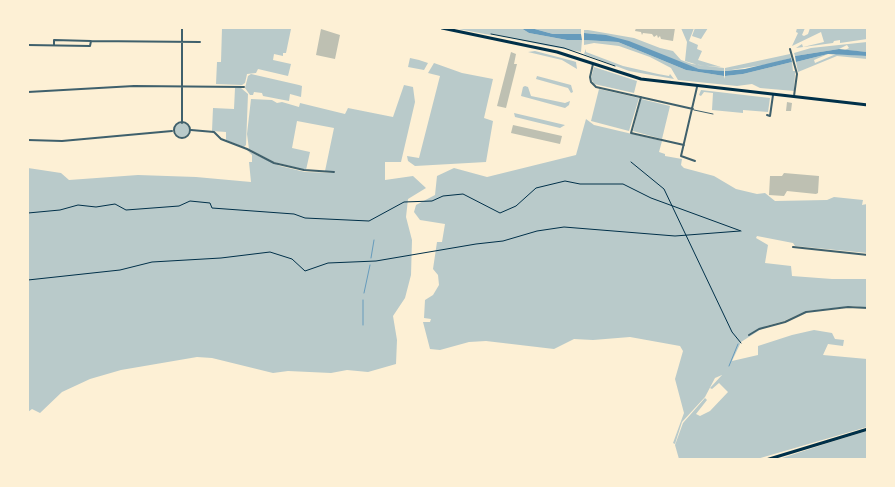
<!DOCTYPE html>
<html>
<head>
<meta charset="utf-8">
<style>
	body { margin:0 }
	#map { position:relative; width:895px; height:487px; overflow:hidden; background:#fdf0d5; font-family:"Fira Sans Condensed",sans-serif }
	canvas { display:block }
	.frame { position:absolute; inset:0; border:29px solid #fdf0d5; pointer-events:none }
</style>
</head>
<body>
<div id="map">
<canvas width="895" height="487"></canvas>
<div class="frame"></div>
</div>
<script>
const context = document.querySelector('canvas').getContext('2d');
context.lineJoin = 'round';
function fillPath(path, color) { context.fillStyle = color; context.fill(path, 'evenodd'); }
const poly = rows => new Path2D(rows.map(r => 'M' + r).join(''));
function stroke(path, color, width, dash) { context.strokeStyle = color; context.lineWidth = width; context.lineCap = dash ? 'butt' : 'round'; context.setLineDash(dash || []); context.stroke(path); }
fillPath(poly([
	[222,28,291,29,286,53,283,53,283,56,274,54,273,60,291,64,288,76,258,69,256,73,247,74,245,83,242,85,216,84,217,62,221,62],
	[453,28,521,28,529,33,567,40,582,40,581,52],
	[531,28,581,28,581,34,553,34],
	[681,28,694,28,689,41,698,45,697,49,702,51,698,60,721,67,698,65,685,61,687,42],
	[695,28,708,28,701,39,692,36],
	[797,28,805,28,802,35,804,36,808,34,810,28,867,28,867,39,840,43,840,40,834,41,833,43,796,48,802,44,803,47,824,42,821,32,792,46,798,33,796,32],
	[588,30,634,38,660,48,673,51,681,60,692,64,724,68,724,71,699,69,597,34,584,33,584,30],
	[492,34,563,49,490,35],
	[584,40,618,42,686,70,724,76,724,79,725,76,743,74,792,62,793,71,795,71,795,74,794,91,760,88,752,84,737,86,678,80,671,68,650,57,619,46,594,43,584,45],
	[867,42,867,52,845,50,849,48,847,45,839,49,795,56,794,53,811,48],
	[586,49,586,52,623,66,658,74,669,76,670,74,674,79,629,71,584,54],
	[535,51,573,61,576,62,577,69,562,60,528,52],
	[790,54,791,58,769,64,725,71,725,68],
	[828,54,814,60,815,63,836,54,867,56,867,59,837,56,798,72,796,62],
	[410,58,419,60,428,63,424,70,408,67],
	[434,63,462,73,493,79,484,118,493,121,486,162,415,166,408,161,407,156,419,158,440,76,428,73],
	[594,67,637,81,634,93,594,84,591,78],
	[251,74,299,85,302,86,301,97,290,94,289,101,263,96,262,93,254,92,253,95,250,95,245,88,248,76],
	[537,76,571,85,573,92,571,93,568,88,536,79],
	[404,85,413,87,415,102,401,162,385,162,385,180,413,176,426,188,408,199,406,217,412,240,411,275,405,298,393,316,397,340,396,364,368,372,347,370,331,373,288,371,273,373,212,358,197,357,121,370,90,379,62,392,40,413,32,409,28,412,28,168,61,173,69,180,138,175,196,177,251,182,249,162,252,162,252,155,248,151,280,166,305,172,336,173,325,171,334,128,297,121,292,148,310,152,306,170,274,162,249,149,247,134,251,99,272,100,277,103,282,102,299,107,300,103,345,114,348,108,393,117],
	[525,86,528,87,531,96,565,103,570,101,569,105,565,108,521,96,523,87],
	[235,88,241,88,248,94,246,145,244,147,226,140,226,132,212,131,213,108,234,109],
	[599,89,639,98,629,131,591,121],
	[701,90,770,98,768,112,743,110,743,113,712,110,713,93,704,92,701,96,699,95],
	[641,99,670,106,662,139,633,131],
	[514,113,565,125,560,128,515,117],
	[586,119,594,125,662,141,659,152,665,154,665,156,682,159,681,165,684,168,714,176,736,189,757,194,765,193,775,201,827,200,834,197,863,200,862,205,867,204,867,253,795,246,793,243,757,236,756,238,768,245,765,263,791,266,792,276,832,279,867,279,867,308,853,306,806,311,784,321,766,326,741,342,732,361,758,355,758,346,792,335,814,330,832,333,835,339,844,340,843,346,828,344,823,355,867,359,867,427,757,459,679,459,675,445,683,423,705,398,707,400,696,414,700,416,710,411,728,392,719,383,712,389,710,388,722,375,715,378,705,397,682,422,675,444,673,443,684,413,675,379,683,351,680,346,630,337,593,340,574,339,554,349,486,341,469,342,440,350,430,349,423,322,430,322,431,319,424,318,425,300,433,295,439,285,438,275,433,269,437,242,442,242,445,224,420,220,414,212,416,205,435,195,437,176,454,168,487,177,576,155],
	'175 130a7 7 0 1 1 14 0a7 7 0 1 1-14 0Z',
	[867,431,867,459,779,459,831,442]
]), '#b9caca');
fillPath(poly([
	[521,28,531,28,553,34,581,34,582,40,567,40,529,33],
	[584,33,606,35,629,41,699,69,724,71,724,76,686,70,618,42,584,40],
	[839,49,867,52,867,56,828,54,796,62,795,56],
	[791,58,792,62,743,74,725,76,725,71,745,69]
]), '#669bbc');
stroke(poly([
	[371,258,374,240],
	[364,293,370,265],
	[363,325,363,300],
	[729,366,738,344]
]), '#669bbc', 1);
fillPath(poly([
	[636,28,675,28,673,41,661,39,660,36,658,38,657,35,654,37,652,34,643,33,642,35,641,32,635,31],
	[321,29,340,35,335,59,316,55],
	[511,52,516,54,514,64,517,64,506,108,497,106],
	[787,102,792,103,791,111,786,111],
	[513,125,562,136,560,144,511,133],
	[784,173,819,176,818,193,816,194,787,191,784,196,769,195,770,176,782,176]
]), '#bec0b2');
stroke(poly([
	[491,34,564,48,615,66],
	[631,162,664,189,732,332,741,343],
	[28,213,60,210,78,205,96,207,115,204,126,210,179,206,190,201,210,203,212,208,294,214,305,218,369,221,404,202,432,201,443,196,463,194,500,213,516,206,536,188,565,181,580,184,623,184,651,198,741,231],
	[28,280,120,270,152,262,221,258,270,252,292,259,305,271,328,263,376,261,476,244,503,241,537,231,564,227,675,236,740,231]
]), '#003049', 1);
stroke(poly([
	[694,110,713,114]
]), '#3f606c', 1);
stroke(poly([
	[28,45,90,46,91,41,200,42],
	[54,45,54,40,91,41],
	[790,49,797,74,794,96],
	[593,64,590,77,591,82,596,87,693,109],
	[28,92,134,86,244,87],
	[641,97,631,133,684,145],
	[767,115,770,116,773,95],
	'174 130a8 8 0 1 1 16 0a8 8 0 1 1-16 0Z',
	[182,123,182,28],
	[191,130,214,132,221,139,247,149,274,163,304,170,334,172],
	[28,140,62,141,172,131],
	[695,161,681,156,697,87],
	[793,247,868,255],
	[749,335,759,329,785,322,806,312,848,307,868,308]
]), '#3f606c', 2);
stroke(poly([
	[442,28,557,52,641,79,868,105]
]), '#003049', 3);
stroke(poly([
	[766,460,868,429]
]), '#003049', 3);
</script>
</body>
</html>
